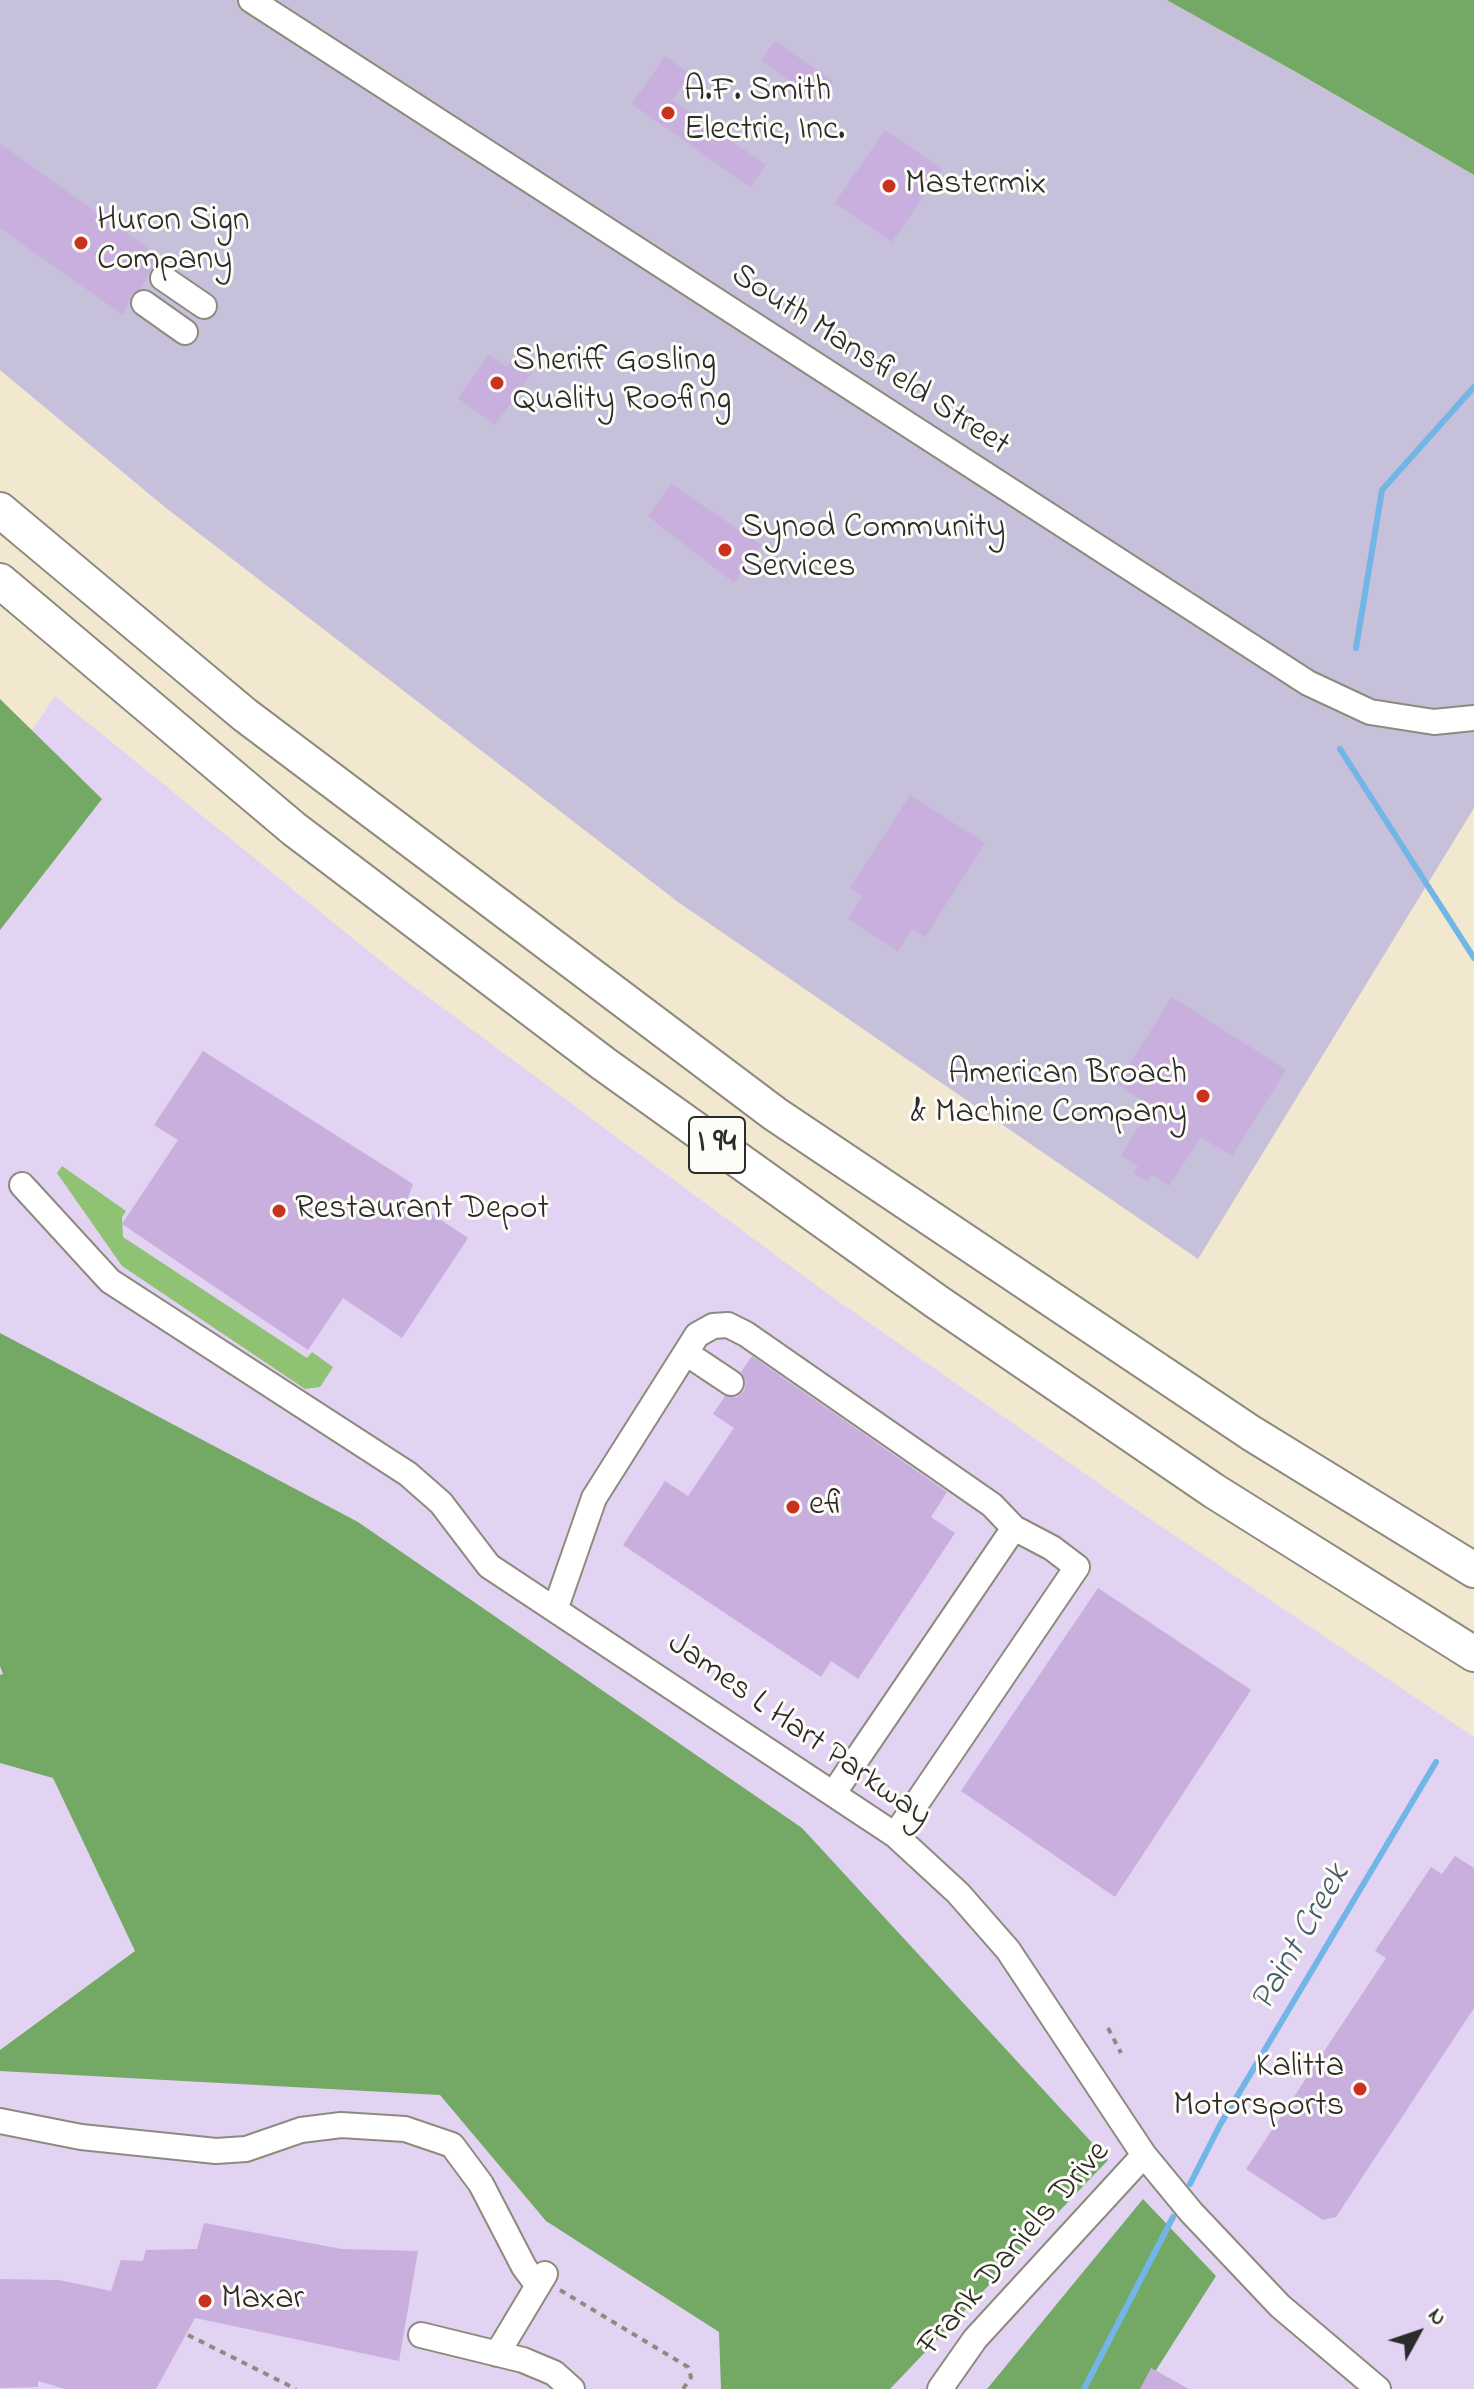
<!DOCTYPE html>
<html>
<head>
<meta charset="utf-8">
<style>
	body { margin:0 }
	#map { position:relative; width:1474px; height:2389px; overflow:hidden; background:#f2e8d0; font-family:"Indie Flower",sans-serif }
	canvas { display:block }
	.north { position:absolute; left:1378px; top:2293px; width:80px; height:80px; -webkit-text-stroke:6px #fdfcf7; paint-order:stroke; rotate:50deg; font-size:22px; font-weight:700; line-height:32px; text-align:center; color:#2b2b2b }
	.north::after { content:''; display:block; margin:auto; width:28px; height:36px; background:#2b2b2b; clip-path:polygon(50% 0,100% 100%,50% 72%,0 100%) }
</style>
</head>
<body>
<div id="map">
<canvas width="1474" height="2389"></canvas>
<div class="north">N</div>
</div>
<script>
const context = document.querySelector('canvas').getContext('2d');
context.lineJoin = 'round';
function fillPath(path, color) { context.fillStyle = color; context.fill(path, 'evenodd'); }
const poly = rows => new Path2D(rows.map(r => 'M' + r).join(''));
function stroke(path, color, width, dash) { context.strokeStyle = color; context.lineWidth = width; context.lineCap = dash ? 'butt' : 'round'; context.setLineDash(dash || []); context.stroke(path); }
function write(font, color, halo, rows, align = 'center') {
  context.font = font + ' "Indie Flower",sans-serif'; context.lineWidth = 6; context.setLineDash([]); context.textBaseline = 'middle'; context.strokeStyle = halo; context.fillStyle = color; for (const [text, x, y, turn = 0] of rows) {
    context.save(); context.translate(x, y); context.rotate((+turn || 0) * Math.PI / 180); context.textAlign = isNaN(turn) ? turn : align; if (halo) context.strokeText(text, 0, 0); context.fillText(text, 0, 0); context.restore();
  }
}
fillPath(poly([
	[55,696,393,971,821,1289,1147,1517,1474,1737,1474,2389,0,2389,0,779]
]), '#e3d3f2');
fillPath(poly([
	[0,0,1170,0,1474,175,1474,808,1198,1259,678,902,166,508,0,370]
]), '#c6c0da');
fillPath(poly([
	[62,1166,126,1211,122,1217,123,1237,307,1358,312,1352,333,1367,320,1387,305,1389,122,1266,57,1173]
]), '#8fc273');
fillPath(poly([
	[1167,0,1474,0,1474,175,1294,71],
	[0,699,102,799,0,930],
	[0,1333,358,1522,802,1828,1108,2160,890,2389,721,2389,719,2332,546,2221,440,2095,0,2071,0,2050,135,1951,53,1778,0,1763,0,1675,3,1674,0,1666],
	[1143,2199,1216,2276,1144,2389,987,2389]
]), '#73a865');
stroke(poly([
	[1356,648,1382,490,1474,387],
	[1340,749,1474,958],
	[1190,2184,1220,2125,1436,1762],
	[1084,2389,1173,2217]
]), '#72b5e7', 6);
fillPath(poly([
	[775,41,833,81,818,101,761,61],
	[665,56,690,74,672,100,766,165,750,187,632,104],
	[885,130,942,169,892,242,835,203],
	[0,144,162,258,151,269,141,289,131,295,123,315,0,228],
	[520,349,539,363,495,425,458,398,489,355,507,367],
	[671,484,761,545,734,583,648,516],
	[910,795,985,843,925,937,912,929,898,951,848,919,862,896,850,888],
	[1172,997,1286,1070,1232,1156,1201,1137,1169,1186,1151,1174,1147,1181,1134,1173,1138,1166,1121,1155,1152,1106,1117,1084],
	[203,1051,413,1184,408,1198,468,1238,402,1338,343,1298,308,1350,122,1224,178,1140,154,1125],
	[752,1356,947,1492,931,1517,955,1533,858,1679,831,1661,821,1677,623,1545,665,1481,688,1496,734,1428,713,1414,725,1396,737,1397,744,1391,746,1383,741,1372],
	[1098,1588,1251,1690,1115,1897,961,1791],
	[1455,1856,1474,1868,1474,2008,1336,2217,1323,2220,1246,2169,1386,1958,1375,1951,1431,1867,1442,1874],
	[204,2223,342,2249,418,2251,399,2361,195,2318,156,2389,65,2389,38,2381,38,2387,0,2388,0,2279,59,2280,111,2291,121,2260,143,2261,146,2250,197,2249],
	[1151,2368,1189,2389,1140,2389]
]), '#c8afdd');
const minor = poly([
	[251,0,1308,683,1370,712,1434,722,1474,718],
	[163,278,204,306],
	[144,303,185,332],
	[22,1185,110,1281,408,1474,441,1503,489,1566,895,1835,958,1893,1008,1950,1144,2155,1191,2212,1280,2306,1378,2389],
	[686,1353,731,1383],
	[556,1607,594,1498,697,1335,713,1326,728,1325,746,1334,992,1505,1014,1528],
	[833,1794,1014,1528,1052,1548,1077,1567,895,1835],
	[0,2121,81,2137,216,2151,246,2149,301,2130,341,2125,405,2129,452,2145,481,2184,524,2267,538,2286],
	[421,2335,523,2360,554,2373,572,2389],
	[497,2354,545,2274],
	[940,2389,975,2339,1144,2155]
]);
const highway = poly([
	[0,510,245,715,775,1114,1251,1433,1474,1570],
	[0,581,294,829,604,1064,937,1302,1214,1491,1474,1654]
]);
stroke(minor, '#8e8a7e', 28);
stroke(highway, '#8e8a7e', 38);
stroke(poly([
	[1108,2028,1121,2053],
	[560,2290,688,2367,691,2377,683,2389],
	[188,2335,296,2389]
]), '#8e8a7e', 4, [6, 6]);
stroke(minor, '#fff', 24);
stroke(highway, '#fff', 34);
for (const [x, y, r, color] of [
	[668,113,8,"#c8321e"],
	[889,186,8,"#c8321e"],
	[81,243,8,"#c8321e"],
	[497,383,8,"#c8321e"],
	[725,550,8,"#c8321e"],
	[1203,1096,8,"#c8321e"],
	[279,1211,8,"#c8321e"],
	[793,1507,8,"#c8321e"],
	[1360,2089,8,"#c8321e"],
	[205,2301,8,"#c8321e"]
]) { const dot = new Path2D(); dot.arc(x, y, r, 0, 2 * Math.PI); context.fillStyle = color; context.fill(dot); stroke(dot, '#fdfcf7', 3); }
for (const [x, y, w] of [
	[717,1145,56]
]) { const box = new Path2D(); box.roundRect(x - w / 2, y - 28, w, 56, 6); context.fillStyle = '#fdfcf7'; context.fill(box); stroke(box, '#2b2b2b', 2); }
write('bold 32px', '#2b2b2b', null, [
	["I 94",717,1145]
]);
write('34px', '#2b2b2b', '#fdfcf7', [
	["A.F. Smith",684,93],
	["Electric, Inc.",684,132],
	["Mastermix",905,186],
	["Huron Sign",97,223],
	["Company",97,262],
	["Sheriff Gosling",513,363],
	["Quality Roofing",513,402],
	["Synod Community",741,530],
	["Services",741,569],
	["American Broach",1187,1076,"right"],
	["& Machine Company",1187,1115,"right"],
	["Restaurant Depot",295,1211],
	["efi",809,1507],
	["Kalitta",1344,2069,"right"],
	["Motorsports",1344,2108,"right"],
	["Maxar",221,2301]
], 'left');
write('34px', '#2b2b2b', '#fdfcf7', [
	["South Mansfield Street",869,362,33],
	["James L Hart Parkway",798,1732,35],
	["Frank Daniels Drive",1016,2250,-49]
]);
write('italic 36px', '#445b6d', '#fdfcf7', [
	["Paint Creek",1303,1939,-60]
]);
</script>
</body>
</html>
